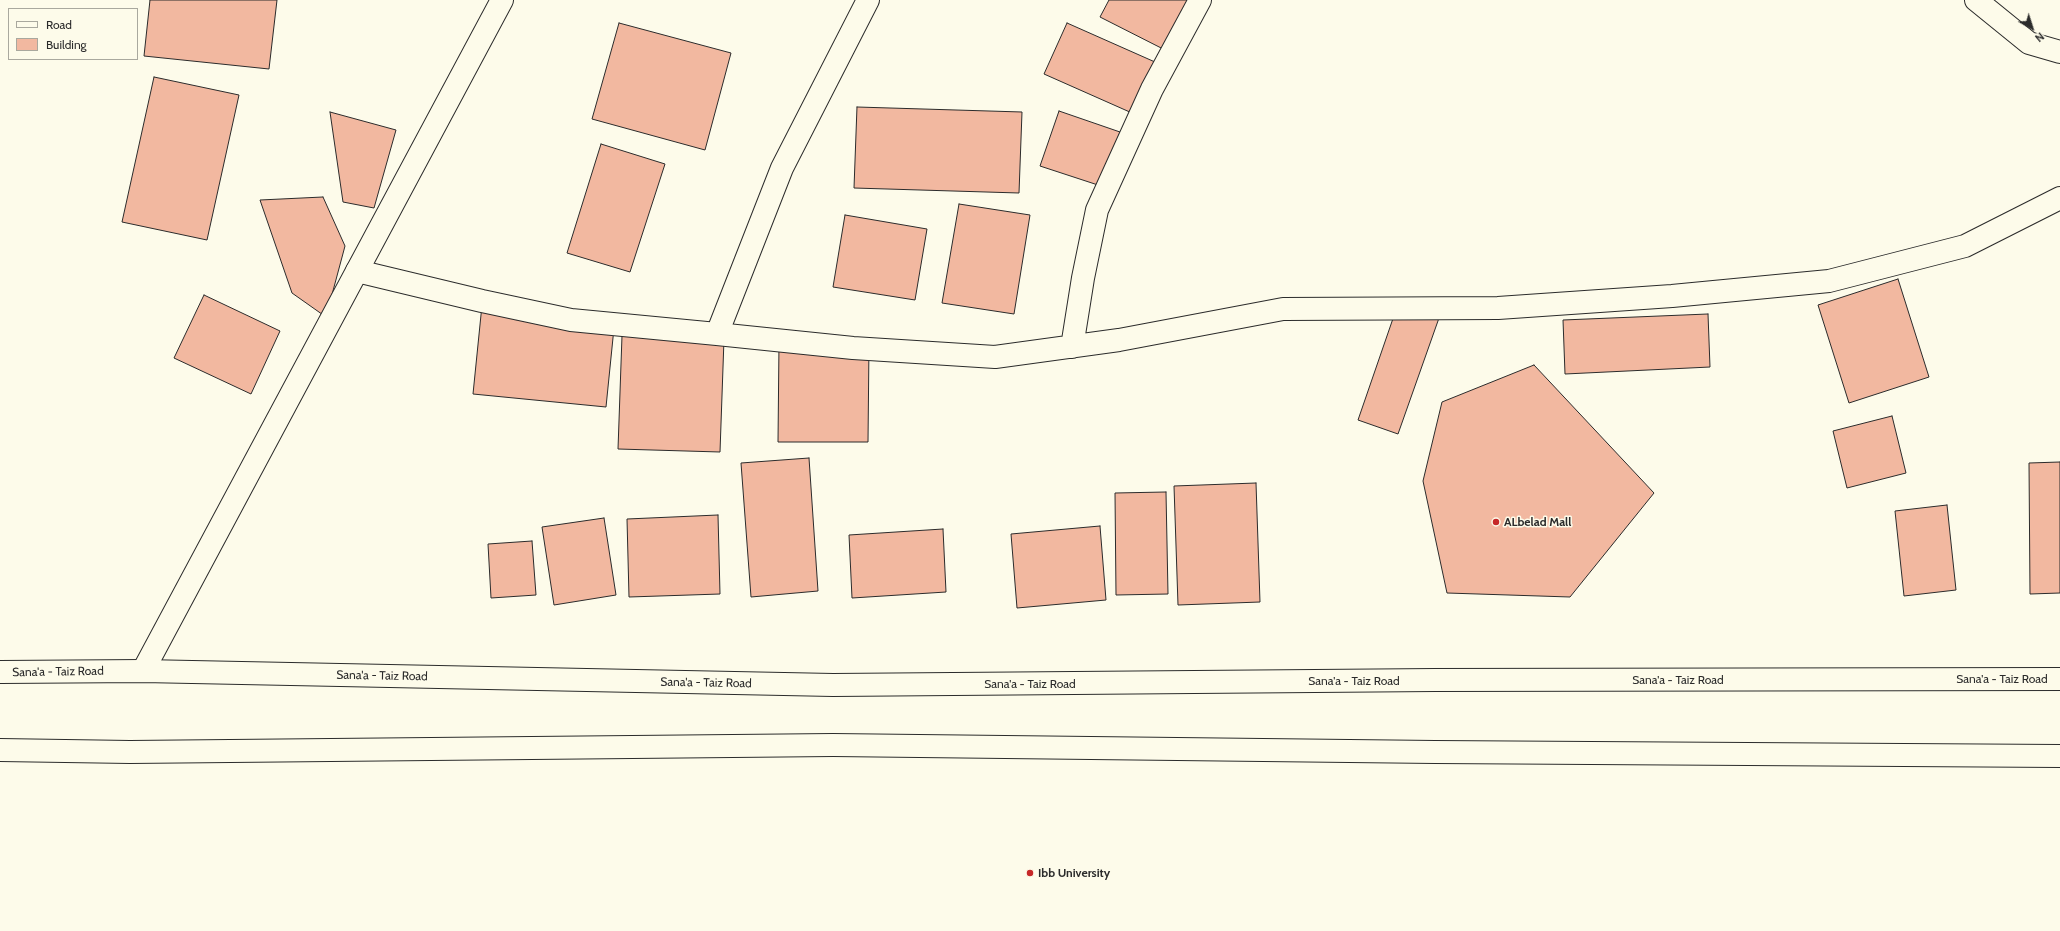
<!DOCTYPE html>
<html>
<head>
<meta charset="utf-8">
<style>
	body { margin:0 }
	#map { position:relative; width:2060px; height:931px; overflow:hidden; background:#fdfbea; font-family:Cabin,sans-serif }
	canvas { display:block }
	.legend { position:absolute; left:8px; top:8px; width:130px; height:52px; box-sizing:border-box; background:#fdfbea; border:1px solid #a9a89e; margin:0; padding:5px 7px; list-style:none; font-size:12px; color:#2b2b2b }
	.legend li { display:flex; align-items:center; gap:8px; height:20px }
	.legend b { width:20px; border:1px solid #a9a89e }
	.north { position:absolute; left:2012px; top:8px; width:40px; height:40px; -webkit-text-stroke:3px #fdfbea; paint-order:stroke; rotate:141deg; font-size:11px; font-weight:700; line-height:16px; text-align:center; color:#2b2b2b }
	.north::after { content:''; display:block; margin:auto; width:14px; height:18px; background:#2b2b2b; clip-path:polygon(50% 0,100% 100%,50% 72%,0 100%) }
</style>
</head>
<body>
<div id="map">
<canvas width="2060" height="931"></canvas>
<ul class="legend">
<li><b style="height:5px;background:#fdfbea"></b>Road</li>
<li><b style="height:11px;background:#f2b8a0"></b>Building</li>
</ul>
<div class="north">N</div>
</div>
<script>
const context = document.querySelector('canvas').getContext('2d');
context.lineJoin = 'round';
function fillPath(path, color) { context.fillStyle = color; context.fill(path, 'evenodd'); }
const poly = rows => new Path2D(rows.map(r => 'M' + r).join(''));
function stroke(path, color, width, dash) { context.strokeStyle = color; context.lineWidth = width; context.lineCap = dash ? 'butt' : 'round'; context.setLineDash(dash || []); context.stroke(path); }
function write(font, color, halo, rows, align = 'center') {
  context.font = font + ' Cabin,sans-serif'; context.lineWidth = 3; context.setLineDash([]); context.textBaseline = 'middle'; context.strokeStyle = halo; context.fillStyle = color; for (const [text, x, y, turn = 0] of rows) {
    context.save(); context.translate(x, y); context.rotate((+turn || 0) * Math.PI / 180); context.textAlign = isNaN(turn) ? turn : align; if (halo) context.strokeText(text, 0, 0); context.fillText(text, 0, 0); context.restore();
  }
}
const building = poly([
	[150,0,277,0,269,69,144,56,150,0],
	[1109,0,1201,0,1173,54,1100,17,1109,0],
	[619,23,731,53,705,150,592,119,619,23],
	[1067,23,1155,62,1132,113,1044,74,1067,23],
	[154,77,239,95,207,240,122,222,154,77],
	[857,107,1022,112,1019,193,854,188,857,107],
	[1059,111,1120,132,1101,186,1040,166,1059,111],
	[330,112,396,130,374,208,343,202,330,112],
	[601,144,665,164,630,272,567,253,601,144],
	[323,197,345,246,326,317,292,293,260,200,323,197],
	[959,204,1030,215,1014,314,942,303,959,204],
	[845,215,927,229,915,300,833,287,845,215],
	[1898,279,1929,377,1849,403,1818,305,1898,279],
	[204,295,280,331,251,394,174,358,204,295],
	[1398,304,1439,318,1398,434,1358,420,1398,304],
	[482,305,615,318,606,407,473,394,482,305],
	[1708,314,1710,367,1565,374,1563,320,1708,314],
	[622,336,724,339,720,452,618,449,622,336],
	[779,343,869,344,868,442,778,442,779,343],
	[1534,365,1654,493,1570,597,1447,593,1423,481,1442,402,1534,365],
	[1892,416,1906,473,1847,488,1833,431,1892,416],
	[809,458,818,591,751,597,741,463,809,458],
	[2060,462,2060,593,2030,594,2029,463,2060,462],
	[1256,483,1260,602,1178,605,1174,486,1256,483],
	[1166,492,1168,594,1116,595,1115,493,1166,492],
	[1947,505,1956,590,1904,596,1895,511,1947,505],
	[718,515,720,594,629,597,627,519,718,515],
	[604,518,616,595,554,605,542,527,604,518],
	[1100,526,1106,600,1017,608,1011,534,1100,526],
	[943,529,946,592,852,598,849,535,943,529],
	[532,541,536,595,491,598,488,544,532,541]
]);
fillPath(building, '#f2b8a0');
stroke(building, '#2b2b2b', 1);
const street = poly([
	[1976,0,2029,43,2060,52],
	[357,271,482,301,571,320,717,334,782,168,868,0],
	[717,334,853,348,995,357,1119,340,1283,309,1498,308,1672,296,1829,281,1965,246,2060,198],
	[1072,347,1083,278,1097,210,1152,89,1200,0]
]);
const secondary = poly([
	[143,671,502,0]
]);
const highway = poly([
	[0,672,143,671,833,685,1435,680,2060,679],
	[0,750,130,752,833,745,1435,752,2060,756]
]);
stroke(street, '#2b2b2b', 24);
stroke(secondary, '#2b2b2b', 24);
stroke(highway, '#2b2b2b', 24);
stroke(street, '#fdfbea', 22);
stroke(secondary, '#fdfbea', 22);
stroke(highway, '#fdfbea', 22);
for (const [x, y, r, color] of [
	[1496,522,4,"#c62828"],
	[1030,873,4,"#c62828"]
]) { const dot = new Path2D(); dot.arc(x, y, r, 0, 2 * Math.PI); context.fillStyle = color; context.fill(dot); stroke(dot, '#fdfbea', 1.5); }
write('bold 12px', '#2b2b2b', '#fdfbea', [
	["ALbelad Mall",1504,522],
	["Ibb University",1038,873]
], 'left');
write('12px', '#2b2b2b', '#fdfbea', [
	["Sana'a - Taiz Road",58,672,-1],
	["Sana'a - Taiz Road",382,676,1],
	["Sana'a - Taiz Road",2002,679],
	["Sana'a - Taiz Road",1678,680],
	["Sana'a - Taiz Road",1354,681],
	["Sana'a - Taiz Road",706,683,1],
	["Sana'a - Taiz Road",1030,684]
]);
</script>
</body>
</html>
